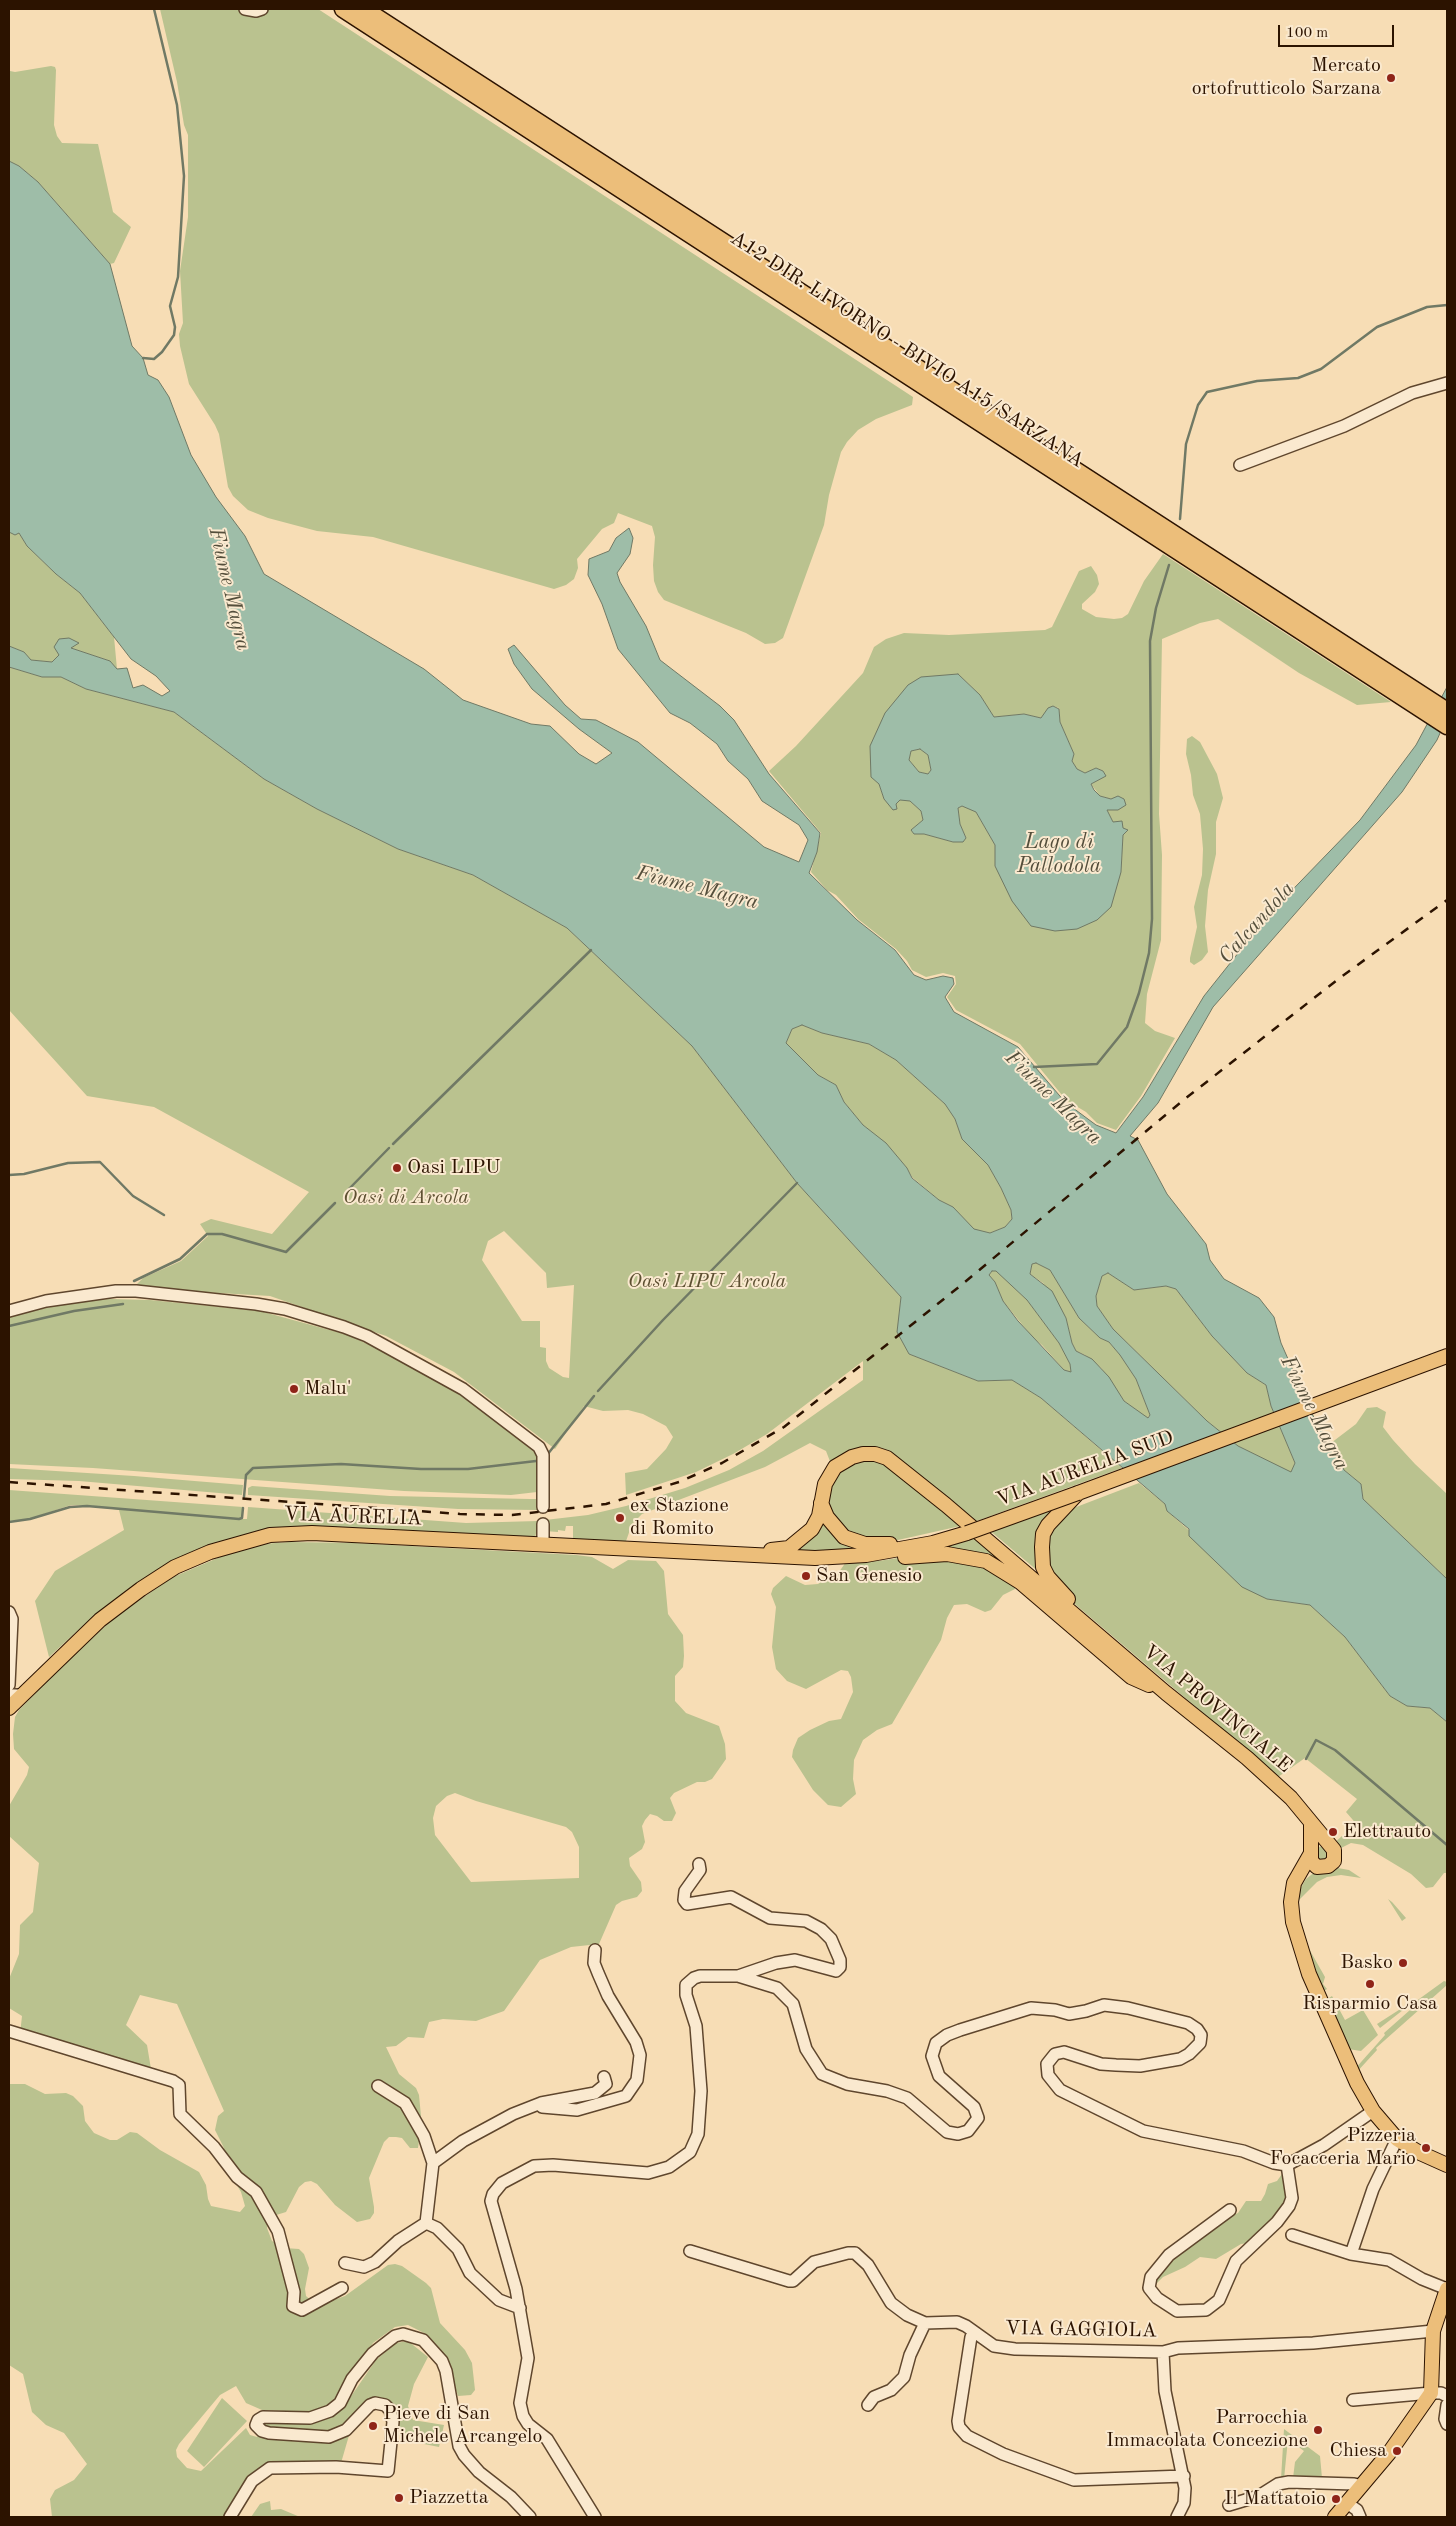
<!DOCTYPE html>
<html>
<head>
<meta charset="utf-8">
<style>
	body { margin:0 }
	#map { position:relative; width:1456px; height:2526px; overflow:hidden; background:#f7ddb5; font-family:"Old Standard TT",serif }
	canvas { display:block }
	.frame { position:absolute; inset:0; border:10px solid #2c1300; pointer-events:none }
	.scale { position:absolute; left:1278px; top:25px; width:116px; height:22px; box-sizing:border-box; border:2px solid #2c1300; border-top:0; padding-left:6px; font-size:15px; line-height:18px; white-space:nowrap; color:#2c1300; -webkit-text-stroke:4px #fae9cf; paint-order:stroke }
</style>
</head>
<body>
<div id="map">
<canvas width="1456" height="2526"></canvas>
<div class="frame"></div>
<div class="scale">100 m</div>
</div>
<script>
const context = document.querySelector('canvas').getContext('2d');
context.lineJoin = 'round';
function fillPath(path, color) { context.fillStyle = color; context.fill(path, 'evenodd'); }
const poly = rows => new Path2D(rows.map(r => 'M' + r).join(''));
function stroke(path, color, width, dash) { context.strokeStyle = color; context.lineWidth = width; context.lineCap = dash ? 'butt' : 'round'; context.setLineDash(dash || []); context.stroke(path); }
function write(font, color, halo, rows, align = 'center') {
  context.font = font + ' "Old Standard TT",serif'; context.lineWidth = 4; context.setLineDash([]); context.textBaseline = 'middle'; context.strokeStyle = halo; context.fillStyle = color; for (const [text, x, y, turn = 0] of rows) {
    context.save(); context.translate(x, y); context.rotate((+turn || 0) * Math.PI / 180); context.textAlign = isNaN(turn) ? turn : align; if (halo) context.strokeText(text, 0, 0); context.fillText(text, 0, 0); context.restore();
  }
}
fillPath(poly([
	[160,9,318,9,913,397,912,405,876,419,858,430,847,442,841,452,829,495,824,525,783,638,775,643,765,644,746,633,664,600,658,592,654,581,653,565,655,537,652,526,618,513,614,523,602,529,577,559,578,568,574,579,566,585,554,589,373,537,317,531,268,518,248,510,233,496,228,487,219,434,215,425,189,384,180,346,179,334,183,323,180,271,188,217,188,135,184,125,177,82],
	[51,66,55,67,56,70,54,125,57,136,62,143,98,144,113,212,131,227,114,263,110,264,38,182,19,166,9,161,9,68,10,71,15,72],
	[9,532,19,533,27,546,56,574,80,593,114,637,117,669,110,661,70,648,69,638,59,655,52,662,30,660,24,652,9,646],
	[1163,554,1391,702,1357,705,1299,673,1218,619,1200,623,1162,639,1159,814,1162,855,1161,940,1147,994,1145,1023,1155,1031,1175,1038,1141,1096,1116,1130,1097,1123,1086,1112,1066,1100,1020,1044,956,1010,947,997,956,984,955,976,943,973,926,977,912,970,907,961,896,949,858,919,836,895,827,890,811,872,821,833,769,771,796,746,863,673,874,647,886,639,904,633,949,635,1045,630,1052,627,1079,571,1091,566,1097,575,1099,584,1095,592,1082,604,1082,609,1096,617,1114,619,1122,618,1128,614,1144,581],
	[958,674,980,695,994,717,1024,714,1041,718,1053,706,1059,708,1060,722,1074,754,1072,761,1077,769,1085,773,1096,768,1103,771,1105,776,1091,784,1100,796,1111,799,1107,810,1113,822,1123,828,1121,872,995,867,995,845,976,812,972,809,962,806,958,808,960,824,966,838,953,842,924,834,914,834,912,830,923,820,921,811,909,800,900,800,896,804,884,799,879,784],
	[9,667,42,677,61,677,86,689,174,712,264,779,317,809,398,849,473,875,567,928,692,1046,797,1183,901,1297,898,1332,909,1354,978,1381,1012,1380,1041,1398,1122,1468,974,1522,897,1457,888,1452,831,1464,826,1451,810,1443,765,1467,642,1514,632,1524,625,1544,573,1541,573,1526,566,1526,565,1531,558,1530,558,1532,545,1531,545,1520,588,1515,626,1506,685,1488,729,1470,763,1451,863,1380,863,1361,767,1434,733,1454,696,1472,626,1495,625,1473,647,1469,666,1449,673,1437,666,1426,643,1414,628,1410,603,1411,584,1406,555,1449,454,1372,386,1336,270,1296,133,1288,143,1278,181,1261,208,1236,200,1224,211,1219,272,1234,309,1192,154,1107,87,1096,9,1010],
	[504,1231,546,1273,547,1288,574,1285,569,1378,563,1377,549,1368,546,1361,546,1348,540,1347,540,1321,522,1321,482,1260,488,1241],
	[1192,736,1200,742,1217,774,1223,798,1216,822,1216,854,1208,890,1205,926,1208,952,1202,960,1194,965,1190,962,1190,958,1197,927,1194,907,1202,875,1203,849,1200,814,1193,795,1191,775,1186,754,1187,739],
	[920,749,928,755,931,770,928,774,919,772,909,760,911,751],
	[802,1025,822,1033,869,1044,896,1060,945,1104,955,1119,962,1139,988,1165,1001,1188,1011,1210,1012,1219,1005,1227,990,1233,974,1230,953,1207,939,1200,912,1177,907,1168,886,1144,863,1125,844,1102,836,1085,818,1075,786,1043,792,1029],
	[1036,1263,1050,1270,1079,1318,1100,1338,1109,1342,1120,1355,1136,1379,1150,1415,1147,1418,1124,1401,1101,1368,1085,1355,1076,1351,1072,1343,1066,1318,1043,1283,1030,1274,1032,1264],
	[996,1270,1027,1300,1059,1343,1070,1364,1071,1372,1064,1370,1042,1345,1033,1338,1003,1301,995,1282,989,1275,992,1271],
	[1108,1273,1134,1290,1166,1286,1176,1289,1212,1336,1247,1373,1266,1385,1271,1406,1295,1463,1291,1473,1238,1446,1207,1421,1113,1329,1097,1306,1096,1296,1102,1276],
	[111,1299,150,1300,260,1311,348,1335,417,1367,471,1400,538,1455,541,1468,537,1492,511,1495,404,1491,93,1468,9,1464,9,1316,79,1301],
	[1377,1407,1386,1412,1383,1427,1393,1440,1415,1464,1447,1494,1447,1579,1363,1499,1361,1484,1344,1470,1331,1443,1356,1424,1367,1408],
	[866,1459,878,1460,965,1525,889,1542,853,1538,830,1516,826,1494,828,1487,844,1467],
	[9,1468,134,1476,243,1485,242,1495,79,1481,9,1479],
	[1139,1483,1165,1504,1167,1511,1267,1599,1310,1605,1345,1637,1390,1696,1407,1706,1430,1708,1447,1722,1447,1873,1444,1873,1433,1887,1426,1888,1411,1874,1363,1845,1351,1843,1339,1849,1333,1844,1342,1836,1346,1839,1359,1827,1346,1812,1357,1799,1305,1758,1278,1777,1063,1594,1049,1577,1049,1526,1058,1514],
	[252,1486,390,1496,530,1499,537,1499,537,1510,458,1509,248,1495,248,1488],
	[9,1490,243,1507,242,1517,239,1519,247,1519,248,1507,466,1523,538,1521,535,1539,324,1528,271,1528,241,1537,152,1575,127,1590,87,1622,49,1657,35,1601,55,1571,124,1530,119,1510,87,1505,71,1505,29,1519,9,1521],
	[1053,1507,1041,1523,1036,1543,1039,1572,988,1529],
	[821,1521,842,1542,857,1548,856,1551,793,1553],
	[976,1537,1003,1561,1004,1566,943,1548,943,1546],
	[290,1542,355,1543,576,1555,592,1557,613,1569,628,1560,656,1561,664,1571,668,1614,683,1635,684,1656,683,1667,675,1676,675,1701,686,1713,719,1726,725,1744,726,1759,712,1779,705,1782,697,1782,674,1793,670,1798,676,1813,672,1821,664,1821,657,1816,650,1814,645,1820,642,1826,645,1842,642,1849,629,1858,630,1866,641,1882,642,1891,637,1897,622,1901,616,1905,599,1944,571,1947,540,1960,504,2011,476,2021,443,2019,429,2022,424,2038,408,2037,396,2046,386,2047,399,2074,416,2088,419,2095,421,2116,414,2127,419,2141,418,2148,410,2148,402,2138,396,2137,389,2137,384,2142,369,2178,374,2207,374,2213,370,2219,357,2222,335,2205,317,2184,311,2181,305,2182,299,2187,286,2212,273,2216,269,2221,267,2228,272,2241,285,2248,299,2249,304,2254,309,2268,305,2289,306,2296,317,2306,345,2296,388,2265,395,2264,402,2266,426,2283,431,2288,440,2323,465,2350,472,2363,475,2390,471,2395,458,2396,444,2355,426,2334,408,2325,395,2327,373,2343,338,2397,323,2409,305,2412,262,2410,246,2403,236,2386,220,2395,179,2444,176,2450,177,2457,187,2468,201,2471,246,2428,250,2435,257,2437,260,2433,350,2432,341,2463,265,2465,246,2479,226,2515,228,2517,52,2517,50,2499,55,2490,74,2480,87,2464,64,2433,46,2425,32,2412,23,2374,9,2365,9,2084,25,2084,45,2094,66,2093,73,2096,83,2106,85,2121,94,2133,110,2140,117,2140,130,2132,137,2133,160,2150,199,2172,206,2185,208,2199,211,2206,240,2212,245,2206,241,2192,227,2169,224,2148,215,2130,218,2116,224,2111,177,2004,140,1995,126,2025,147,2045,152,2075,20,2034,22,2016,9,2008,9,1979,19,1954,20,1925,33,1912,39,1863,9,1836,9,1806,27,1775,29,1767,14,1749,13,1734,15,1717,19,1710,59,1669,116,1616,173,1577,220,1557,262,1544],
	[455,1793,476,1801,566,1827,572,1832,579,1847,579,1878,471,1882,435,1835,433,1818,436,1806,447,1796],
	[926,1554,964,1556,1020,1582,1015,1589,1003,1595,991,1610,985,1612,967,1604,954,1605,947,1618,941,1640,892,1724,877,1730,863,1740,854,1760,853,1779,856,1794,841,1807,828,1805,813,1790,792,1757,793,1750,798,1738,810,1730,829,1721,841,1719,853,1692,851,1677,848,1671,841,1670,806,1689,787,1681,776,1669,772,1647,776,1607,771,1594,773,1588,786,1576,805,1585,818,1584,826,1579,834,1579,846,1562,878,1561],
	[1322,1846,1331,1852,1324,1865,1313,1855,1317,1848],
	[1338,1868,1349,1870,1361,1878,1341,1875,1327,1877,1317,1882,1299,1900,1300,1889,1306,1879,1316,1871,1327,1872],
	[1388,1899,1392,1902,1406,1918,1402,1921],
	[1308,1947,1325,1977,1323,1984,1327,1989,1322,1992],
	[1444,1981,1447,1982,1447,1985,1376,2048,1377,2050,1355,2074,1354,2070,1385,2035,1384,2033,1410,2010,1408,2007],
	[1332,1996,1345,2020,1363,2010,1378,2035,1361,2051,1348,2049,1326,2000],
	[1402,2008,1403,2010,1380,2028,1377,2024],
	[1282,2174,1286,2181,1287,2196,1284,2209,1248,2243,1241,2244,1216,2259,1200,2257,1185,2267,1163,2277,1156,2284,1154,2282,1168,2262,1224,2219,1238,2213,1246,2201,1261,2201,1265,2194,1268,2184,1277,2181],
	[408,2341,428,2357,414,2384,408,2406,413,2420,444,2425,439,2447,404,2440,394,2410,384,2402,340,2428,329,2432,268,2429,262,2424,263,2421,311,2422,345,2405,376,2360,396,2343],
	[222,2398,247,2421,204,2467,187,2451],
	[1284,2429,1320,2456,1322,2478,1293,2478,1295,2462,1304,2451,1288,2439,1284,2479,1281,2479],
	[270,2501,271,2510,281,2509,300,2517,251,2517,260,2504]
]), '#bac28f');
const water = poly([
	[9,161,19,166,38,182,110,264,132,346,143,358,148,375,158,380,169,397,191,455,216,497,245,536,264,574,424,669,463,700,531,724,550,726,579,754,596,764,612,753,579,729,532,689,514,664,508,649,514,645,565,705,581,719,596,720,638,742,764,847,799,862,808,840,799,825,762,801,748,779,728,761,717,744,690,723,670,713,618,649,602,604,588,575,589,559,609,551,616,538,629,528,633,538,630,554,617,573,620,582,646,626,660,660,720,706,734,720,769,774,820,833,817,852,809,873,857,920,895,950,914,975,926,980,943,976,953,978,954,984,945,997,954,1012,1018,1047,1065,1102,1096,1125,1116,1133,1143,1097,1204,996,1270,913,1360,820,1416,745,1447,687,1447,717,1437,740,1402,792,1213,1007,1158,1103,1130,1136,1138,1140,1167,1194,1206,1244,1210,1260,1224,1279,1259,1298,1274,1317,1281,1343,1315,1420,1331,1443,1344,1470,1361,1484,1363,1499,1447,1579,1447,1722,1430,1708,1407,1706,1390,1696,1345,1637,1310,1605,1267,1599,1242,1587,1189,1536,1189,1529,1167,1511,1165,1504,1041,1398,1012,1380,978,1381,909,1354,897,1332,901,1297,797,1183,692,1046,567,928,473,875,398,849,317,809,264,779,174,712,86,689,61,677,42,677,9,667,9,646,24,652,31,660,52,662,59,655,54,647,59,639,69,638,79,643,71,648,110,661,117,669,127,668,133,688,143,685,162,696,170,691,156,676,131,659,80,593,56,574,27,546,19,533,15,535,9,532,9,161],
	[802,1025,822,1033,869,1044,896,1060,945,1104,955,1119,962,1139,988,1165,1001,1188,1011,1210,1012,1219,1005,1227,990,1233,974,1229,953,1207,939,1200,912,1178,907,1168,886,1143,863,1125,844,1102,836,1085,818,1075,786,1043,792,1029,802,1025],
	[1036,1263,1050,1270,1079,1318,1100,1338,1109,1342,1120,1355,1136,1379,1150,1415,1148,1418,1124,1401,1109,1377,1092,1359,1076,1351,1072,1343,1066,1318,1052,1291,1030,1274,1032,1264,1036,1263],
	[992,1271,996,1271,1027,1300,1059,1343,1070,1364,1071,1372,1064,1370,1018,1321,1003,1301,995,1282,989,1275,992,1271],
	[1108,1273,1134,1290,1166,1286,1176,1289,1212,1336,1247,1373,1266,1385,1271,1406,1295,1463,1291,1472,1238,1446,1207,1421,1113,1329,1097,1306,1096,1296,1102,1276,1108,1273],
	[958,674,980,695,994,717,1024,714,1041,718,1048,708,1053,706,1059,709,1060,722,1074,754,1072,761,1077,769,1085,773,1096,768,1103,771,1106,776,1091,784,1094,790,1100,796,1111,799,1118,796,1124,799,1126,805,1118,810,1107,810,1113,822,1122,821,1123,828,1128,830,1123,835,1121,872,1111,907,1097,920,1077,929,1055,931,1031,926,1012,901,995,866,995,845,976,812,962,806,958,808,960,824,966,838,963,842,953,842,924,834,914,834,911,830,923,820,921,811,910,801,900,800,896,804,897,809,893,810,884,799,879,784,871,777,870,746,885,713,908,685,921,677,958,674],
	[920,749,928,755,931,770,928,774,919,772,909,760,911,751,920,749]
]);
fillPath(water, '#9ebda8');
stroke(water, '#707965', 1);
stroke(poly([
	[143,358,154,359,162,352,174,335,175,327,170,306,178,277,184,176,177,105,154,9],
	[1180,519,1186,444,1198,405,1207,392,1257,381,1298,378,1321,369,1377,327,1427,307,1447,305],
	[1034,1067,1097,1064,1127,1027,1139,993,1149,953,1152,919,1150,641,1156,608,1169,565],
	[393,1144,591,950],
	[9,1175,24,1174,68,1163,100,1162,133,1196,164,1215],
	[347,1191,389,1148],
	[134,1281,180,1259,207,1234,222,1234,286,1252,335,1203],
	[9,1326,74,1311,123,1304],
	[598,1391,663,1320,797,1183],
	[547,1455,594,1396],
	[244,1497,246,1475,253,1468,341,1464,421,1469,468,1469,536,1461],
	[9,1522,30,1519,70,1507,87,1506,239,1519,242,1518,243,1508],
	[1306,1759,1316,1740,1335,1750,1447,1845]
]), '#707965', 2.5);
const minor = poly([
	[245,9,256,11,262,9],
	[1240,465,1344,426,1412,393,1447,383],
	[9,1311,46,1301,116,1291,136,1291,256,1304,285,1309,344,1327,367,1336,463,1389,539,1447,543,1455,543,1507],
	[543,1524,543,1545],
	[9,1612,12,1619,9,1685],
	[9,1695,21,1695],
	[699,1864,700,1870,685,1891,684,1900,687,1904,731,1897,770,1918,806,1921,821,1929,831,1939,840,1960,840,1967,836,1971,795,1960,776,1963,738,1976],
	[9,2031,173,2081,179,2085,180,2114,214,2147,237,2177,256,2192,278,2231,294,2292,293,2306,302,2310,342,2288],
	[378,2086,405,2103,424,2136,433,2163],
	[542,2107,577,2110,626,2096,637,2080,640,2055,636,2042,608,1996,598,1973,594,1963,595,1950],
	[1230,2210,1169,2255,1151,2277,1149,2288,1157,2298,1177,2311,1206,2310,1219,2300,1236,2261,1277,2222,1289,2206,1292,2198,1287,2165],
	[426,2223,433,2163,463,2141,513,2114,541,2103,595,2093,606,2084,604,2077],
	[1292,2235,1351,2254,1389,2260,1422,2279,1447,2289],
	[690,2251,789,2281,793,2281,814,2262,848,2253,855,2253,868,2265,891,2303,907,2315,925,2323,957,2322,966,2326,994,2346,1015,2349,1163,2352,1178,2348,1313,2343,1433,2331],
	[1351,2254,1373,2189,1397,2139],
	[345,2263,364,2267,375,2262,398,2241,426,2223,437,2228,458,2249,470,2273,499,2300,520,2308],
	[976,2333,971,2337,958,2421,959,2427,967,2436,1003,2454,1074,2480,1184,2476],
	[1163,2352,1165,2391,1185,2488,1184,2503,1177,2517],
	[1353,2400,1431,2393,1441,2393,1447,2396],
	[868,2405,874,2397,891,2390,904,2377,910,2355,925,2323],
	[1447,2405,1445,2419,1447,2424],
	[1347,2503,1357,2510,1360,2517],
	[1229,2505,1259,2496,1278,2484,1289,2482,1354,2484,1362,2486],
	[230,2517,252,2481,270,2468,336,2467,388,2471,393,2422,390,2410,385,2405,375,2403,370,2405,346,2430,329,2437,269,2433,262,2431,256,2425,258,2420,263,2417,310,2418,330,2411,340,2403,352,2379,373,2353,395,2336,403,2334,423,2340,442,2361,446,2371,459,2446,464,2455,479,2472,511,2497,530,2517],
	[595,2517,547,2439,528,2424,523,2416,520,2403,528,2358,516,2289,491,2201,493,2194,502,2183,534,2166,553,2165,648,2173,669,2167,690,2152,698,2134,701,2091,696,2026,686,1995,686,1985,694,1978,700,1976,738,1976,777,1988,793,2004,806,2049,822,2074,847,2084,887,2091,907,2098,947,2132,958,2134,968,2131,978,2118,974,2107,939,2076,932,2056,936,2043,947,2035,960,2030,1031,2008,1055,2010,1069,2014,1086,2011,1104,2005,1128,2008,1188,2023,1197,2029,1201,2035,1200,2043,1189,2054,1180,2059,1140,2066,1116,2065,1101,2064,1064,2052,1055,2054,1047,2064,1048,2075,1060,2090,1143,2131,1243,2151,1274,2163,1287,2165,1324,2145,1373,2111]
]);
const major = poly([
	[821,1503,827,1517,844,1537,865,1544,890,1544],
	[771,1550,789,1548,812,1529,819,1516,825,1484,835,1467,852,1457,863,1454,875,1454,887,1458,946,1505,1166,1693,1247,1758,1291,1798,1334,1850,1334,1861,1328,1866,1317,1867,1311,1861,1311,1823],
	[905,1557,947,1554,986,1561,1020,1582,1131,1677,1149,1685],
	[1068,1599,1048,1577,1043,1567,1042,1547,1043,1534,1048,1525,1078,1493,1447,1356],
	[9,1708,100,1620,141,1589,175,1567,210,1552,270,1535,312,1533,815,1558,866,1555,933,1543,967,1533],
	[1310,1855,1294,1883,1291,1902,1293,1922,1309,1974,1357,2083,1373,2111,1397,2139,1418,2152,1447,2165],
	[1335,2517,1389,2453,1431,2393,1433,2331,1447,2289]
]);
const highway = poly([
	[343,9,1447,726],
	[364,9,1447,711]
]);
stroke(minor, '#5f462d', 14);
stroke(major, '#2c1300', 16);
stroke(highway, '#2c1300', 19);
stroke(minor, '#fae9cf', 11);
stroke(major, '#ecbe7a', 14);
stroke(highway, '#ecbe7a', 16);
stroke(poly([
	[9,1482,460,1514,512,1515,606,1504,679,1482,722,1463,784,1427,960,1286,1186,1098,1341,977,1447,900]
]), '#2c1300', 2.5, [9, 9]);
const majorBridge = poly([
	[967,1533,1078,1493]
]);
stroke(majorBridge, '#2c1300', 16, []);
stroke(majorBridge, '#ecbe7a', 14);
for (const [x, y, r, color] of [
	[1391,78,5,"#8f2418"],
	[397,1168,5,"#8f2418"],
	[294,1389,5,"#8f2418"],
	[620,1518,5,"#8f2418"],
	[806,1576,5,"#8f2418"],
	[1333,1832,5,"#8f2418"],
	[1403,1963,5,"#8f2418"],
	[1370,1984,5,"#8f2418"],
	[1426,2148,5,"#8f2418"],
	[373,2426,5,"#8f2418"],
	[1318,2430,5,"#8f2418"],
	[1397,2451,5,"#8f2418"],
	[399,2498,5,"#8f2418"],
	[1336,2499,5,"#8f2418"]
]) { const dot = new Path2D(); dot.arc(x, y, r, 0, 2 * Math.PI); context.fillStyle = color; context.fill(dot); stroke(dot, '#fae9cf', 2); }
write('20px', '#2c1300', '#fae9cf', [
	["Mercato",1381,66,"right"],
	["ortofrutticolo Sarzana",1381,89,"right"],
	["Oasi LIPU",407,1168],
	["Malu'",304,1389],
	["ex Stazione",630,1506],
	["di Romito",630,1529],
	["San Genesio",816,1576],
	["Elettrauto",1343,1832],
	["Basko",1393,1963,"right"],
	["Risparmio Casa",1370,2004,"center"],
	["Pizzeria",1416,2136,"right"],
	["Focacceria Mario",1416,2159,"right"],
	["Pieve di San",383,2414],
	["Michele Arcangelo",383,2437],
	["Parrocchia",1308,2418,"right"],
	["Immacolata Concezione",1308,2441,"right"],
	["Chiesa",1387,2451,"right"],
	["Piazzetta",409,2498],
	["Il Mattatoio",1326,2499,"right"]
], 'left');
write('20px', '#2c1300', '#fae9cf', [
	["A12 DIR. LIVORNO - BIVIO A15/SARZANA",907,350,33],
	["VIA AURELIA SUD",1085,1469,-20],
	["VIA AURELIA",353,1517,2],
	["VIA PROVINCIALE",1217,1709,40],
	["VIA GAGGIOLA",1081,2330,1]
]);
write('italic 20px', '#5e5032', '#fae9cf', [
	["Oasi di Arcola",406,1198],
	["Oasi LIPU Arcola",707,1282]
]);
write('italic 21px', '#544e3b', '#fae9cf', [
	["Fiume Magra",229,589,77],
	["Lago di",1059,842],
	["Pallodola",1059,866],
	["Fiume Magra",697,888,14],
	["Calcandola",1257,923,-48],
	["Fiume Magra",1053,1098,44],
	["Fiume Magra",1314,1413,63]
]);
</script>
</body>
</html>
